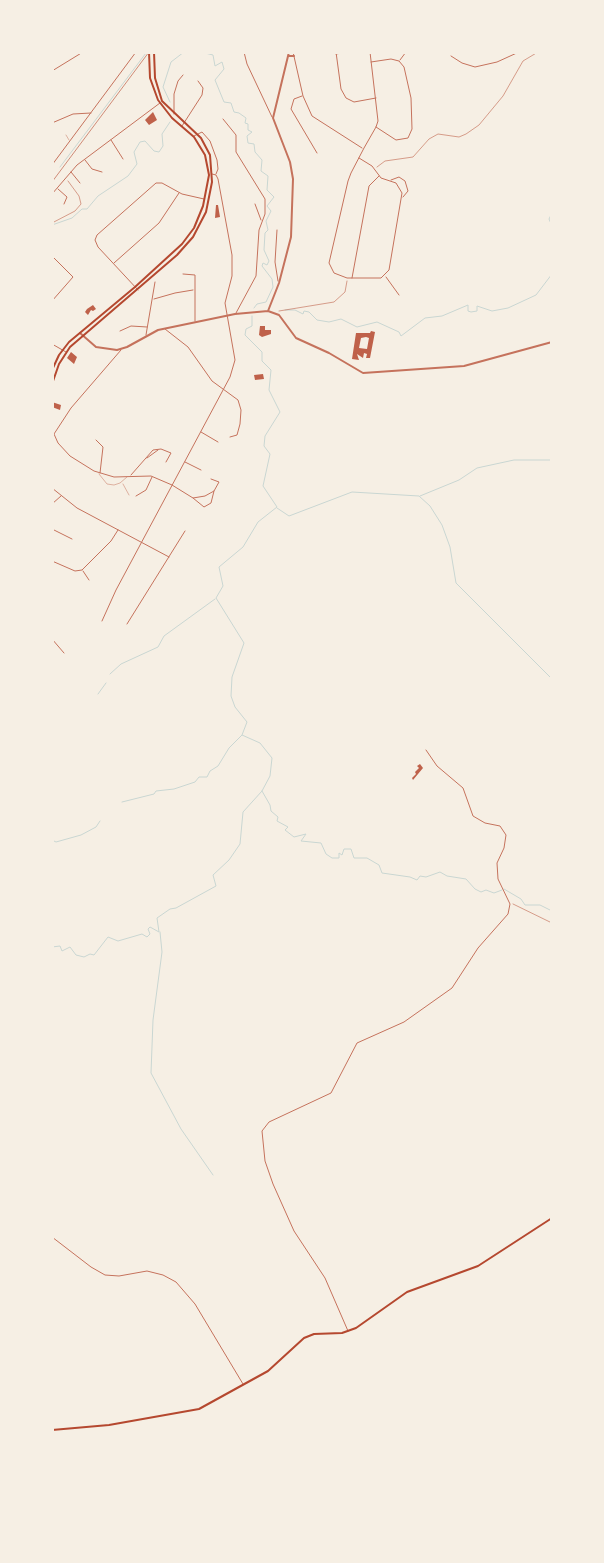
<!DOCTYPE html>
<html>
<head>
<meta charset="utf-8">
<style>
	body { margin:0 }
	#map { position:relative; width:604px; height:1563px; overflow:hidden; background:#f6efe4; font-family:Jost,sans-serif }
	canvas { display:block }
	.frame { position:absolute; inset:0; border:54px solid #f6efe4; pointer-events:none }
</style>
</head>
<body>
<div id="map">
<canvas width="604" height="1563"></canvas>
<div class="frame"></div>
</div>
<script>
const context = document.querySelector('canvas').getContext('2d');
context.lineJoin = 'round';
const poly = rows => new Path2D(rows.map(r => 'M' + r).join(''));
function stroke(path, color, width, dash) { context.strokeStyle = color; context.lineWidth = width; context.lineCap = dash ? 'butt' : 'round'; context.setLineDash(dash || []); context.stroke(path); }
function fillPath(path, color) { context.fillStyle = color; context.fill(path, 'evenodd'); }
stroke(poly([
	[201,52,213,55,215,66,222,62,224,69,215,80,224,102,231,103,234,112,239,113,246,118,245,123,248,124,248,130,252,132,247,136,248,143,254,144,255,152,262,160,261,171,268,176,267,190,274,197,267,206,271,211,266,221,268,230,265,233,264,250,269,261,267,265,263,263,262,266,272,279,273,287,266,302,257,304,254,308],
	[170,102,163,87,171,62,184,52],
	[60,167,146,53],
	[552,213,549,219,552,226],
	[52,225,72,218,82,209,87,209,98,196,128,176,137,164,134,152,140,142,145,141,154,151,159,152,163,146,162,134,170,122],
	[285,310,295,310,303,314,304,311,309,312,317,320,329,322,341,319,357,327,377,322,399,332,401,336,425,318,442,316,468,305,468,311,471,312,477,311,477,306,492,311,508,308,536,295,552,274],
	[420,496,459,480,477,468,514,460,552,460],
	[277,508,289,516,352,492,419,496,430,506,442,525,450,547,456,583,552,679],
	[110,674,121,664,158,647,164,636,215,599],
	[98,694,106,683],
	[262,791,270,805,271,811,278,817,277,821,288,827,285,830,294,837,306,834,301,841,321,843,326,854,332,858,339,858,339,853,342,855,344,849,351,849,354,858,367,858,379,865,382,873,410,877,417,880,420,876,426,877,440,872,447,876,466,879,475,889,481,892,486,890,494,893,502,890],
	[122,802,154,794,156,791,174,789,195,782,199,777,207,777,210,771,218,766,229,748,242,735],
	[52,840,56,842,81,835,96,827,100,821],
	[504,889,521,899,525,905,540,905,552,911],
	[160,932,162,952,153,1020,151,1073,181,1129,213,1175],
	[52,947,60,946,62,951,70,947,76,955,84,957,90,954,94,955,108,937,118,941,142,934,147,937,150,934,148,929,150,927,159,932,157,918,170,909,176,908,216,886,213,875,229,860,240,844,243,812,262,791,270,776,272,758,260,743,242,735,247,722,235,707,231,696,232,677,244,643,216,598,223,586,219,567,243,547,258,522,277,507,263,486,270,454,264,446,265,436,280,412,269,390,271,370,262,361,262,352,245,335,246,329,252,326,252,316]
]), '#c9d6d2', 1);
fillPath(poly([
	[153,112,157,120,149,125,145,120],
	[216,205,218,205,220,217,215,218],
	[93,305,96,309,93,311,91,310,88,315,85,312,87,309],
	[260,326,265,326,265,330,271,330,271,334,262,337,259,335],
	[371,331,375,332,370,358,366,358,367,354,364,353,363,358,357,354,359,360,352,359,356,333,370,333],
	[366,337,369,338,367,349,359,348,361,338],
	[71,352,77,357,74,364,67,358],
	[263,374,264,379,255,380,254,375],
	[52,402,61,405,60,410,52,407],
	[420,764,423,768,413,780,412,778,416,774,415,772,419,768,417,766]
]), '#bf614a');
stroke(poly([
	[377,167,385,161,413,157,429,139,438,134,459,137,466,134,479,125,503,96,523,61,538,52],
	[52,223,75,211,81,204,79,196,68,181],
	[279,311,334,302,345,292,347,281],
	[513,904,552,923]
]), '#b5482f', 0.5);
stroke(poly([
	[66,135,69,140],
	[99,474,107,484,114,485,120,483,127,477],
	[123,484,129,495]
]), '#c5725c', 0.5);
stroke(poly([
	[244,52,247,64,272,117],
	[293,52,303,96,312,116,362,148],
	[336,52,341,89,346,98,354,102,376,98],
	[336,54,348,52],
	[451,56,462,63,475,67,497,62,519,52],
	[400,60,406,52],
	[371,62,391,59,399,61,404,67,411,98,412,129,408,138,396,140,376,127],
	[52,71,83,52],
	[302,96,294,99,291,109,317,153],
	[174,114,174,94,178,81,183,75],
	[223,119,236,135,236,152,265,199,265,214,259,230,256,276,236,313],
	[52,123,73,114,91,113],
	[182,126,202,95,203,88,198,81],
	[194,136,202,132,210,141,217,160,218,169,216,174],
	[111,140,123,159],
	[359,158,372,166,381,178,396,183,402,193,389,270,381,278,347,278,334,273,329,263,348,181,351,173,364,148,376,127,378,121,370,52],
	[85,160,92,169,102,172],
	[52,165,136,52],
	[71,172,80,183],
	[391,180,399,177,405,181,408,191,403,197],
	[58,189,67,197,64,204],
	[52,194,77,165,160,103],
	[255,204,261,220],
	[277,230,275,262,278,281],
	[52,256,73,277,52,301],
	[114,263,159,223,179,193],
	[183,274,195,275,195,321],
	[386,277,399,295],
	[352,278,369,186,379,176],
	[138,290,98,247,95,240,97,235,156,183,162,183,182,194,204,199],
	[154,299,175,293,193,290],
	[165,329,188,347,212,381,238,400,241,410,240,424,237,435,230,437],
	[120,331,131,326,147,327],
	[146,335,155,282],
	[52,344,66,352],
	[121,350,71,408,54,434,58,443,70,456,94,471,114,477,151,476,172,485,193,498,205,496,214,491,219,482,211,479],
	[201,432,218,442],
	[96,440,103,447,100,473],
	[147,458,158,450],
	[185,462,201,470],
	[131,475,153,450,161,449,171,453,166,462],
	[52,488,77,508,169,557],
	[136,496,146,490,152,477],
	[193,498,204,507,211,503,214,491],
	[52,504,61,496],
	[52,529,72,539],
	[52,561,75,571,82,570,111,541,118,530],
	[83,571,89,580],
	[102,621,116,590,230,377,235,360,225,303,232,276,232,255,218,179,216,175,212,174],
	[127,624,185,531],
	[52,639,64,653],
	[52,1237,91,1267,105,1275,119,1276,147,1271,163,1275,176,1282,195,1304,243,1384],
	[348,1331,325,1278,294,1231,273,1184,265,1161,262,1131,269,1122,331,1093,357,1043,404,1022,452,988,478,948,508,914,510,904,498,879,497,863,504,848,506,835,500,826,485,823,473,816,463,788,437,766,426,750]
]), '#c5725c', 1);
stroke(poly([
	[289,56,294,56],
	[268,311,279,283,291,237,293,179,290,162,273,118,289,52],
	[80,333,96,347,117,350,127,347,158,330,235,314,268,311,279,315,296,338,329,353,363,373,464,366,552,342]
]), '#c5725c', 2);
stroke(poly([
	[52,1430,109,1425,199,1409,268,1371,304,1338,314,1334,342,1333,356,1328,407,1292,478,1266,552,1218]
]), '#b5482f', 2);
stroke(poly([
	[52,370,59,355,69,342,135,287,182,244,194,228,203,206,209,175,205,155,194,137,172,118,158,100,150,78,149,52],
	[52,384,59,364,70,347,177,255,193,237,206,212,212,182,210,155,201,138,162,101,155,78,154,52]
]), '#b5482f', 2);
stroke(poly([
	[52,182,149,52]
]), '#cf8b77', 1);
</script>
</body>
</html>
